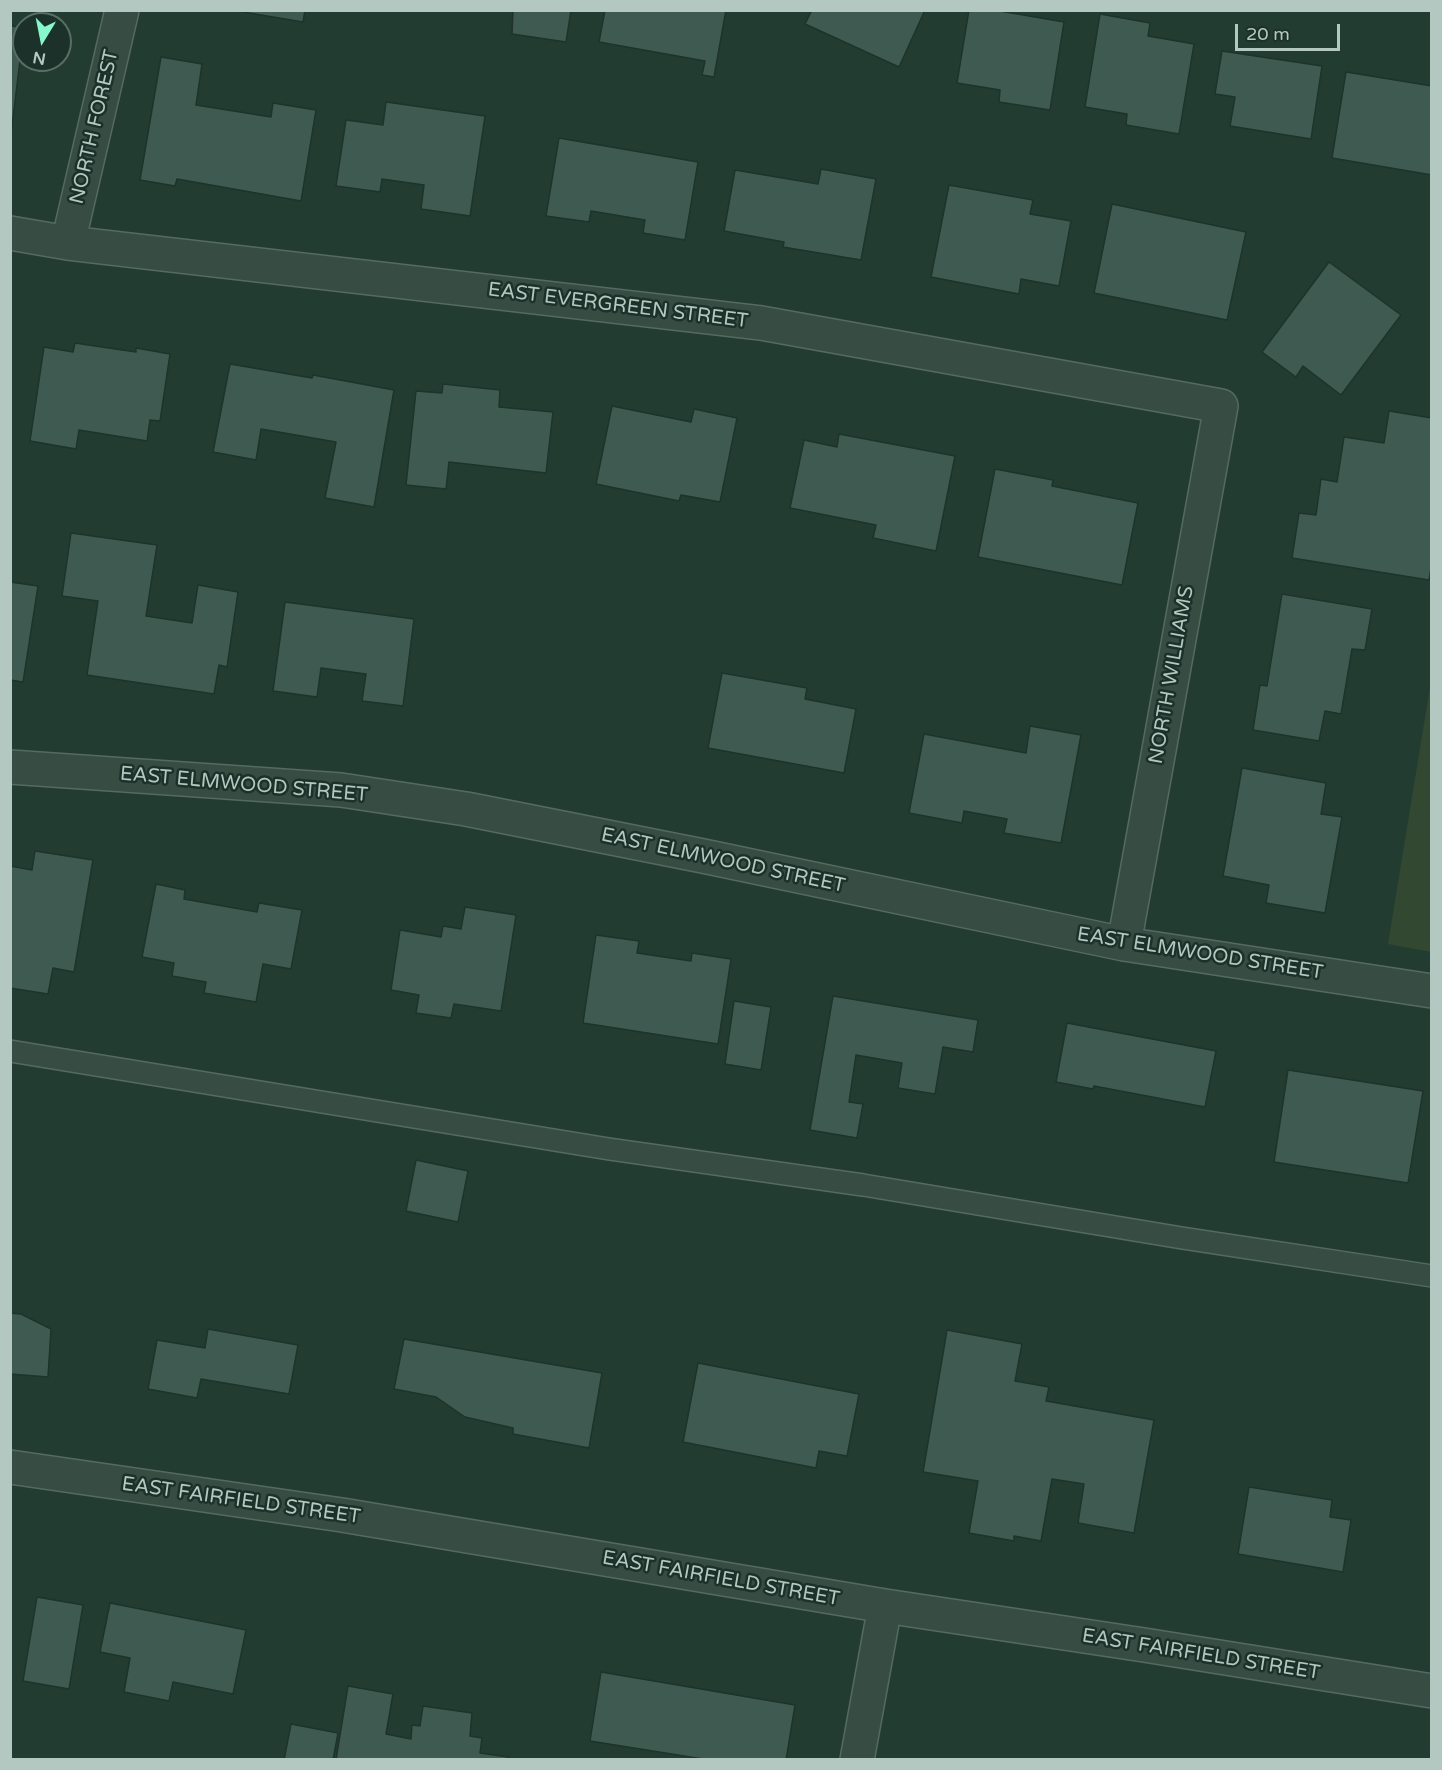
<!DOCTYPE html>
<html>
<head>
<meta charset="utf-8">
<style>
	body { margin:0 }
	#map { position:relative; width:1442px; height:1770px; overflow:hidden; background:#233c32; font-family:"Varela Round",sans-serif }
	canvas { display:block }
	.frame { position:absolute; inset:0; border:12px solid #b2c8c0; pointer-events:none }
	.north { position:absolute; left:12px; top:12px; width:60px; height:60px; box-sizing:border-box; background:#1c3129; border:2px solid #586d65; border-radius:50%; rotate:190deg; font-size:16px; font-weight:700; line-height:24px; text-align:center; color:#b2c8c0 }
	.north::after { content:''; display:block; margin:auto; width:21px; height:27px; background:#87f8cd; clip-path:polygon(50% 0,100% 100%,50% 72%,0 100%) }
	.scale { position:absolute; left:1235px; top:24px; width:105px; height:27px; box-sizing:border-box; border:3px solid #b2c8c0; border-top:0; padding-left:8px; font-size:18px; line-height:21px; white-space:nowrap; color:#b2c8c0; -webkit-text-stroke:4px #1c3129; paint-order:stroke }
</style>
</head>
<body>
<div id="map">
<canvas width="1442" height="1770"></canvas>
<div class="frame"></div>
<div class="north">N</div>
<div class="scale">20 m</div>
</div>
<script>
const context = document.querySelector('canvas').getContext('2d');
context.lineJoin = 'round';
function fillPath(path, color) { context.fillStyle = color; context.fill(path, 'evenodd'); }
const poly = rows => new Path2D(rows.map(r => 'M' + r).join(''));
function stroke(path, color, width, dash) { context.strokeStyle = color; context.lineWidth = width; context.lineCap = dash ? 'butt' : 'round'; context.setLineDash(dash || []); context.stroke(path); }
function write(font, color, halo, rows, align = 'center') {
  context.font = font + ' "Varela Round",sans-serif'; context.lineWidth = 5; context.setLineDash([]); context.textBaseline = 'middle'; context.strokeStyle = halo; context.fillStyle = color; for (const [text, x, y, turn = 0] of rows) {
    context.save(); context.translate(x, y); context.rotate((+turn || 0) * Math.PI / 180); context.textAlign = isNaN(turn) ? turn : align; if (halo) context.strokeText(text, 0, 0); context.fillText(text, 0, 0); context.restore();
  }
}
fillPath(poly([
	[1431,681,1432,952,1431,952,1388,944]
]), '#324830');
const building = poly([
	[231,10,305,10,303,22,231,10],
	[513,10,571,10,566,42,512,34,513,10],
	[605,10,726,10,714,77,702,75,705,61,599,42,605,10],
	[812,10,925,10,899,67,805,24,812,10],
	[969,10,994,10,1064,22,1050,110,999,102,1000,90,957,83,969,10],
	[1100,14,1150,23,1148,36,1194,44,1179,134,1126,125,1127,114,1085,107,1100,14],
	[10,26,24,27,10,143,10,26],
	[1222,51,1322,66,1311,139,1230,126,1235,97,1215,94,1222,51],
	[161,57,202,64,196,105,271,117,273,103,316,110,301,201,177,179,175,186,140,180,161,57],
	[1346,72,1432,86,1432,175,1332,158,1346,72],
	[386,102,485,116,470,216,421,209,424,185,382,179,380,192,336,186,346,120,383,125,386,102],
	[559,138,698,162,685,240,643,233,645,220,591,211,589,222,546,216,559,138],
	[821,169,876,179,861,260,783,247,784,242,724,231,735,170,818,184,821,169],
	[949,185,1033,200,1030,214,1071,221,1059,286,1021,279,1019,294,931,277,949,185],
	[1112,204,1246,232,1227,320,1094,293,1112,204],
	[1329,262,1401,315,1341,395,1303,366,1296,377,1262,352,1329,262],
	[75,343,136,352,136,348,170,354,160,421,150,420,147,441,79,430,76,449,30,441,44,347,73,352,75,343],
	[230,364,312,378,313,375,394,390,374,507,325,498,336,442,261,429,256,460,213,452,230,364],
	[443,384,500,390,499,407,553,412,546,473,449,462,446,489,406,485,416,391,442,393,443,384],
	[612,406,691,422,694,409,737,418,720,502,681,495,679,501,596,484,612,406],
	[1389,411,1432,418,1432,563,1429,580,1292,558,1299,513,1316,515,1321,479,1337,482,1344,437,1384,443,1389,411],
	[839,434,955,456,936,551,873,538,876,525,790,508,804,440,837,447,839,434],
	[995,469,1053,480,1052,486,1138,503,1122,585,978,557,995,469],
	[71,533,157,545,146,616,192,623,198,585,238,592,227,667,219,665,214,694,87,675,98,601,62,596,71,533],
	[10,582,38,586,23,682,10,680,10,582],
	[1282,594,1372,609,1365,650,1352,649,1341,714,1325,711,1319,741,1253,730,1260,685,1267,686,1282,594],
	[285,602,414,619,403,706,362,701,366,674,321,668,317,697,273,691,285,602],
	[722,673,807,688,805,699,856,709,844,773,708,748,722,673],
	[1030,726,1081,735,1061,843,1004,833,1007,819,964,811,962,823,909,813,924,734,1026,753,1030,726],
	[1242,768,1326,783,1321,814,1342,817,1325,913,1266,903,1269,885,1223,876,1242,768],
	[35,851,93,860,74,972,53,968,48,994,10,988,10,866,32,870,35,851],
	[156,884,185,890,184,899,257,912,259,903,302,910,291,969,263,964,256,1002,204,993,206,982,172,976,174,963,142,957,156,884],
	[465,907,516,915,501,1011,454,1004,451,1018,416,1013,419,995,391,990,400,930,441,937,443,926,461,929,465,907],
	[596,935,639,941,637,953,691,961,692,953,731,959,718,1044,583,1023,596,935],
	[833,996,978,1020,973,1052,943,1047,935,1094,898,1088,902,1063,856,1055,849,1102,863,1104,857,1138,810,1130,833,996],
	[734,1001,771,1007,761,1070,725,1064,734,1001],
	[1067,1023,1216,1051,1205,1107,1094,1086,1093,1089,1056,1082,1067,1023],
	[1288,1070,1423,1091,1408,1183,1274,1162,1288,1070],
	[416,1160,468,1171,458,1222,406,1211,416,1160],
	[10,1313,21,1314,51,1329,48,1377,10,1374,10,1313],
	[208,1329,298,1345,289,1394,201,1379,197,1398,148,1389,157,1340,205,1348,208,1329],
	[947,1330,1022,1344,1015,1381,1049,1387,1046,1401,1154,1420,1134,1533,1078,1523,1084,1484,1052,1479,1041,1541,1014,1536,1014,1541,969,1533,978,1481,923,1472,947,1330],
	[404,1339,602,1373,589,1448,513,1434,513,1428,465,1417,436,1397,394,1389,404,1339],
	[698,1363,859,1394,847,1456,819,1451,816,1468,683,1442,698,1363],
	[1249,1487,1332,1500,1330,1517,1351,1520,1343,1572,1238,1554,1249,1487],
	[37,1597,83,1605,69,1689,23,1681,37,1597],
	[110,1603,246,1630,233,1694,173,1682,169,1701,124,1692,130,1658,100,1652,110,1603],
	[601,1672,795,1705,786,1760,709,1760,590,1741,601,1672],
	[348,1686,393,1694,386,1734,411,1739,412,1725,420,1726,423,1706,472,1713,470,1736,482,1738,480,1753,508,1757,508,1760,336,1760,348,1686],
	[291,1724,338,1733,333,1760,284,1760,291,1724]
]);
fillPath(building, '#3f5b51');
stroke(building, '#1e332b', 1.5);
const lane = poly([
	[10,1051,609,1149,863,1185,1182,1238,1432,1276]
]);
const street = poly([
	[10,233,68,243,761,323,1221,406,1124,944],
	[68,243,122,10],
	[10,767,341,790,466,809,703,856,1124,944,1432,991],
	[10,1467,342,1515,885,1606,1144,1645,1432,1691],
	[857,1760,885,1606]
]);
stroke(lane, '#556a62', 24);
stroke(street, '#556a62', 36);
stroke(lane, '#374d44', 21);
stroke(street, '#374d44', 33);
write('20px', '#b2c8c0', '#1c3129', [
	["NORTH FOREST",95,127,-77],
	["EAST EVERGREEN STREET",618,306,7],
	["NORTH WILLIAMS",1172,675,-80],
	["EAST ELMWOOD STREET",244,785,5],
	["EAST ELMWOOD STREET",723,861,12],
	["EAST ELMWOOD STREET",1200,954,9],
	["EAST FAIRFIELD STREET",241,1501,8],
	["EAST FAIRFIELD STREET",721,1579,10],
	["EAST FAIRFIELD STREET",1201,1655,9]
]);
</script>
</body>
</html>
